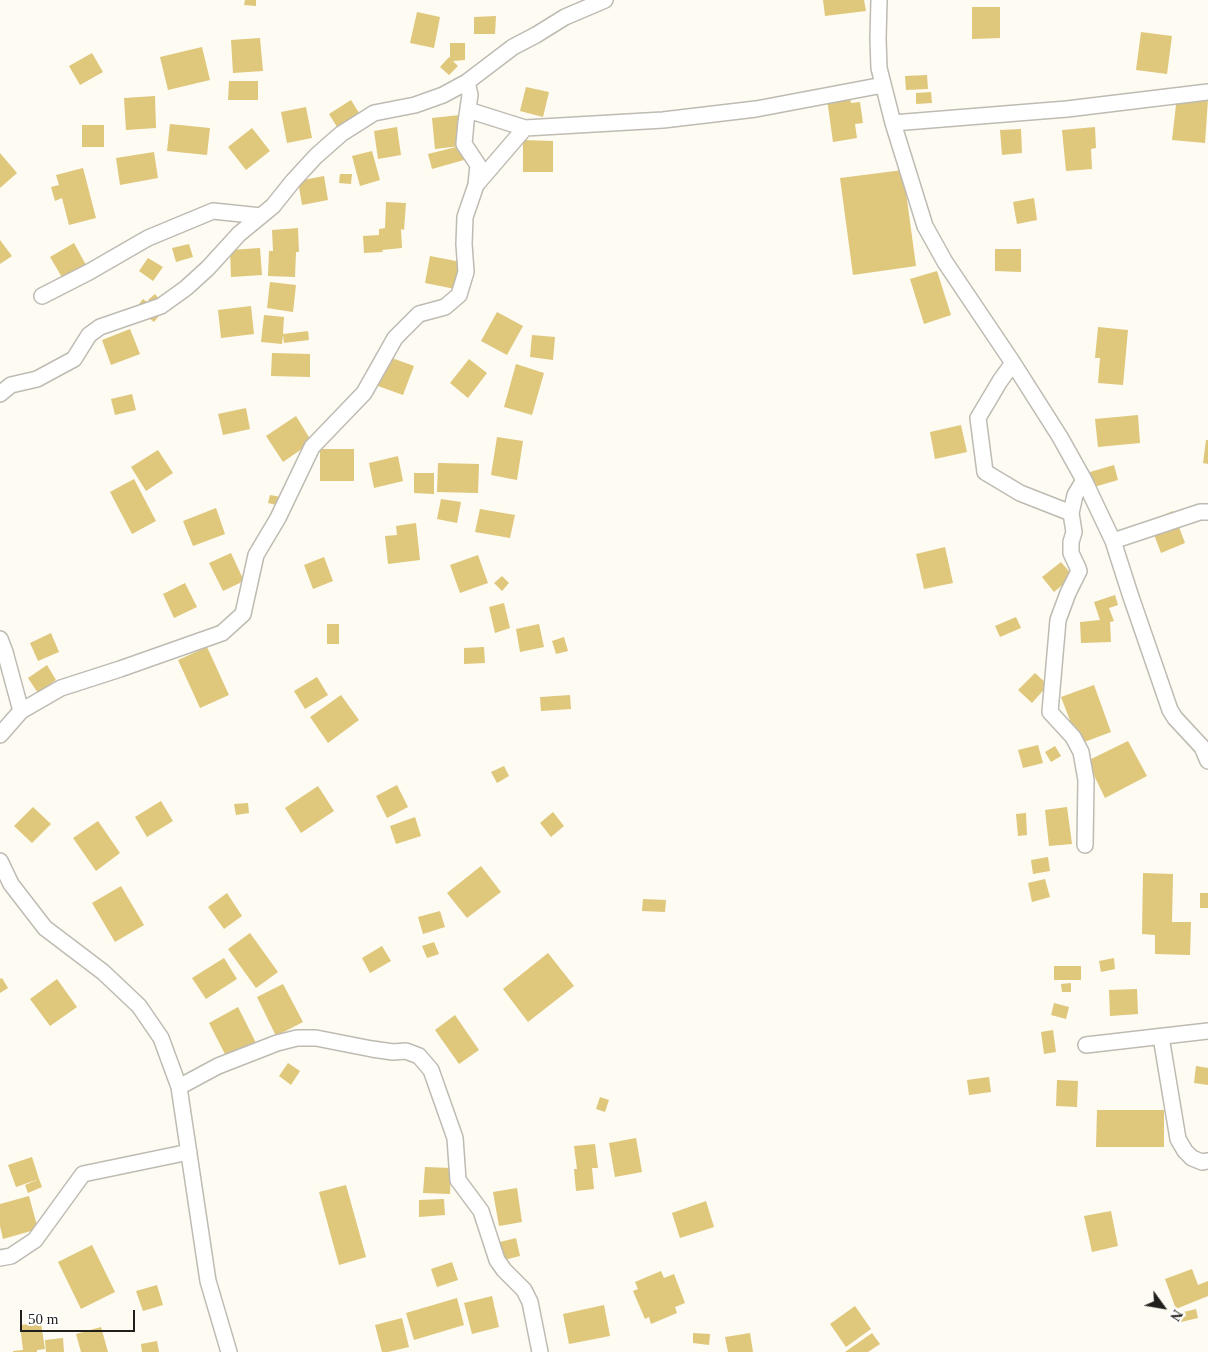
<!DOCTYPE html>
<html>
<head>
<meta charset="utf-8">
<style>
	body { margin:0 }
	#map { position:relative; width:1208px; height:1352px; overflow:hidden; background:#fefbf2; font-family:"Times New Roman",serif }
	canvas { display:block }
	.north { position:absolute; left:1138px; top:1282px; width:50px; height:50px; -webkit-text-stroke:4px #fff; paint-order:stroke; rotate:122deg; font-size:14px; font-weight:700; line-height:20px; text-align:center; color:#201f1c }
	.north::after { content:''; display:block; margin:auto; width:18px; height:22px; background:#201f1c; clip-path:polygon(50% 0,100% 100%,50% 72%,0 100%) }
	.scale { position:absolute; left:20px; top:1310px; width:115px; height:22px; box-sizing:border-box; border:2px solid #201f1c; border-top:0; padding-left:6px; font-size:15px; line-height:18px; white-space:nowrap; color:#201f1c; -webkit-text-stroke:4px #fff; paint-order:stroke }
</style>
</head>
<body>
<div id="map">
<canvas width="1208" height="1352"></canvas>
<div class="north">N</div>
<div class="scale">50 m</div>
</div>
<script>
const context = document.querySelector('canvas').getContext('2d');
context.lineJoin = 'round';
function fillPath(path, color) { context.fillStyle = color; context.fill(path, 'evenodd'); }
const poly = rows => new Path2D(rows.map(r => 'M' + r).join(''));
function stroke(path, color, width, dash) { context.strokeStyle = color; context.lineWidth = width; context.lineCap = dash ? 'butt' : 'round'; context.setLineDash(dash || []); context.stroke(path); }
fillPath(poly([
	[245,0,256,0,256,6,244,5],
	[823,0,864,0,866,11,825,16],
	[972,7,1000,7,1000,38,972,39],
	[417,12,440,17,434,48,410,43],
	[496,16,495,34,474,34,474,17],
	[1141,32,1172,36,1167,74,1136,70],
	[260,38,263,71,233,73,231,40],
	[450,43,465,43,465,60,453,61,458,66,449,75,440,67,449,57,450,58],
	[202,47,210,80,168,90,160,57],
	[92,53,103,72,80,85,69,66],
	[927,75,928,89,906,90,905,76],
	[229,81,258,81,258,100,228,100],
	[526,87,549,92,543,117,520,111],
	[931,92,932,103,916,104,916,93],
	[850,95,851,103,860,102,863,123,855,124,857,138,833,142,827,99],
	[155,96,156,128,126,130,124,98],
	[1177,96,1208,99,1205,143,1172,140],
	[351,100,364,121,342,135,329,114],
	[306,107,312,138,287,143,281,112],
	[460,115,461,146,464,160,432,169,428,154,460,146,435,149,432,118],
	[170,124,210,128,207,155,167,151],
	[82,125,104,125,104,147,82,147],
	[397,127,401,155,378,159,374,131],
	[1095,127,1096,148,1091,149,1092,169,1066,171,1062,130],
	[252,128,270,151,246,170,228,147],
	[1021,129,1022,153,1002,155,1000,130],
	[523,140,553,141,553,172,523,172],
	[372,151,380,180,360,186,352,156],
	[154,152,158,178,120,185,116,158],
	[0,153,17,173,0,188],
	[83,168,96,218,69,225,62,198,55,201,51,187,59,185,56,175],
	[903,170,916,266,853,275,840,178],
	[340,174,352,174,351,184,339,183],
	[324,176,328,200,302,205,298,181],
	[1034,198,1037,220,1017,224,1013,202],
	[386,202,406,203,404,230,401,229,402,248,382,250,383,252,364,253,363,236,379,235,379,229,385,228],
	[298,228,299,252,296,252,295,277,268,276,269,251,273,251,272,230],
	[0,240,12,256,0,264],
	[74,243,86,265,63,279,50,257],
	[189,244,193,257,176,262,172,248],
	[260,248,262,275,231,277,230,250],
	[995,249,1021,249,1021,272,995,271],
	[430,256,461,262,455,289,425,283],
	[148,258,163,267,153,281,139,271],
	[937,271,951,315,924,324,910,279],
	[270,282,296,285,293,312,267,308],
	[155,294,166,307,154,322,136,308,143,299,158,310,148,300],
	[251,306,254,334,221,338,218,310],
	[497,312,523,326,507,355,481,341],
	[264,315,284,317,283,334,308,331,309,340,284,343,283,335,282,344,261,342],
	[1098,327,1128,330,1123,385,1098,383,1100,358,1095,358],
	[130,329,140,354,111,365,102,340],
	[532,335,555,337,553,360,530,357],
	[272,353,310,354,310,377,271,376],
	[389,357,414,366,403,395,378,386],
	[469,359,487,373,468,398,450,383],
	[516,364,544,373,532,415,504,407],
	[132,394,136,410,115,415,111,399],
	[246,408,250,429,223,435,218,414],
	[1138,415,1140,443,1098,447,1095,419],
	[296,416,312,442,283,462,266,436],
	[961,425,967,452,935,459,930,432],
	[497,437,523,441,517,480,491,475],
	[1206,440,1208,440,1208,464,1203,463],
	[320,449,354,449,354,481,320,481],
	[158,450,173,473,146,491,131,467],
	[398,456,403,481,374,488,369,463],
	[438,463,479,464,478,493,437,492],
	[1114,465,1118,480,1094,487,1090,472],
	[414,473,434,473,434,494,414,493],
	[134,479,156,521,132,534,110,492],
	[270,495,281,497,280,506,268,503],
	[441,499,461,502,457,523,437,519],
	[216,508,225,534,193,546,183,521],
	[480,509,515,515,510,538,475,532],
	[1173,511,1185,543,1161,553,1149,521],
	[416,523,420,560,388,564,385,536,397,535,396,526],
	[945,547,953,583,924,589,916,554],
	[231,553,244,581,223,591,209,563],
	[478,555,488,583,460,593,450,565],
	[324,557,333,581,313,589,304,565],
	[1061,562,1073,576,1054,592,1042,577],
	[502,576,509,583,502,591,494,583],
	[185,583,197,607,174,618,163,594],
	[1115,595,1118,605,1109,608,1114,621,1110,622,1111,642,1081,643,1080,622,1100,620,1094,602],
	[504,603,510,628,495,633,489,607],
	[1016,617,1021,628,1000,637,995,626],
	[327,624,339,624,339,644,327,644],
	[539,624,544,647,520,652,516,629],
	[51,633,59,652,38,661,30,643],
	[564,637,568,651,556,654,552,641],
	[207,647,229,695,200,708,178,660],
	[484,647,485,663,464,664,464,648],
	[47,665,56,680,38,693,28,678],
	[1035,673,1048,685,1032,703,1018,690],
	[317,677,328,695,305,709,294,691],
	[1094,685,1111,732,1079,744,1061,697],
	[341,695,359,720,328,743,310,717],
	[570,695,571,709,541,711,540,697],
	[1128,741,1147,776,1105,798,1087,761],
	[1038,745,1043,763,1023,768,1018,750],
	[1055,746,1061,756,1051,762,1045,752],
	[504,766,509,776,497,783,491,772],
	[397,785,408,807,387,818,376,796],
	[318,786,334,811,301,833,285,808],
	[161,801,173,821,147,837,135,817],
	[248,803,249,813,236,815,234,804],
	[33,807,51,824,32,843,14,826],
	[1067,807,1072,844,1049,846,1045,810],
	[553,812,564,826,551,837,540,823],
	[1026,813,1027,835,1018,836,1016,814],
	[415,817,421,836,396,844,390,826],
	[98,821,120,853,96,871,73,838],
	[1048,857,1050,871,1033,874,1031,860],
	[481,866,501,892,467,918,447,893],
	[1143,873,1173,874,1172,922,1191,922,1190,955,1155,954,1155,935,1142,934],
	[1045,879,1050,897,1032,902,1028,883],
	[121,886,144,925,115,942,92,903],
	[227,893,242,916,224,929,208,907],
	[1200,893,1208,893,1208,908,1200,908],
	[643,899,666,900,665,912,642,911],
	[440,911,445,927,423,934,418,917],
	[250,933,278,972,256,988,228,949],
	[434,942,439,954,427,958,422,946],
	[382,946,391,961,370,973,362,958],
	[548,953,574,986,528,1022,503,989],
	[224,958,237,979,206,999,192,978],
	[1114,958,1115,969,1101,972,1099,961],
	[1054,966,1081,966,1081,980,1054,980],
	[2,978,8,988,0,993,0,979],
	[57,979,77,1007,50,1026,30,999],
	[1071,983,1071,992,1062,992,1061,984],
	[283,984,303,1022,276,1036,257,997],
	[1137,989,1138,1014,1110,1016,1109,990],
	[1054,1003,1069,1007,1066,1019,1051,1015],
	[238,1007,256,1043,227,1058,209,1023],
	[455,1015,479,1050,459,1064,435,1030],
	[1053,1030,1056,1052,1044,1054,1041,1032],
	[288,1063,300,1071,291,1085,279,1076],
	[1196,1066,1208,1068,1208,1085,1194,1083],
	[989,1077,991,1092,969,1095,967,1080],
	[1057,1080,1078,1081,1077,1107,1056,1106],
	[600,1097,609,1100,605,1112,596,1109],
	[1097,1110,1164,1110,1164,1147,1096,1147],
	[636,1138,642,1172,615,1177,609,1143],
	[595,1144,598,1168,592,1168,594,1189,576,1191,574,1169,577,1169,574,1146],
	[32,1157,39,1179,16,1187,8,1165],
	[425,1167,451,1168,450,1194,423,1193],
	[39,1179,42,1187,28,1193,25,1185],
	[346,1185,366,1257,339,1265,319,1192],
	[517,1188,522,1222,499,1226,493,1192],
	[29,1196,38,1229,3,1239,0,1226,0,1204],
	[444,1199,445,1215,419,1217,419,1200],
	[706,1201,714,1227,680,1238,672,1213],
	[1111,1211,1118,1246,1092,1252,1084,1216],
	[516,1238,520,1256,504,1260,500,1242],
	[92,1245,115,1292,81,1309,58,1262],
	[452,1262,458,1280,437,1287,431,1269],
	[1192,1269,1198,1285,1208,1281,1208,1296,1176,1309,1165,1279],
	[661,1271,664,1278,674,1274,685,1303,675,1307,677,1313,651,1324,649,1317,645,1319,633,1291,638,1289,635,1282],
	[157,1285,163,1305,143,1311,136,1291],
	[492,1296,499,1327,472,1334,464,1303],
	[457,1298,464,1325,414,1340,406,1313],
	[604,1305,610,1336,569,1344,563,1314],
	[855,1306,871,1329,846,1347,830,1324],
	[1196,1309,1198,1318,1177,1323,1175,1314],
	[402,1318,409,1347,388,1352,382,1352,375,1325],
	[41,1323,45,1349,37,1350,37,1352,13,1352,13,1351,23,1350,20,1325],
	[101,1327,108,1352,81,1352,76,1334],
	[693,1333,710,1334,709,1345,693,1343],
	[750,1333,753,1352,728,1352,725,1337],
	[872,1333,880,1344,868,1352,845,1352],
	[63,1338,64,1352,46,1352,45,1340],
	[157,1341,159,1352,142,1352,141,1344]
]), '#dfc77b');
const street = poly([
	[879,0,878,39,879,68,893,123,925,226,945,262,1013,363,1060,437,1084,480,1113,541,1130,594,1170,710,1175,718,1202,747,1208,761],
	[468,110,525,128,663,120,756,109,883,85],
	[893,123,1067,109,1208,92],
	[476,185,525,128],
	[42,296,89,272,148,238,213,211,261,216],
	[1013,363,1000,381,978,418,985,472,1020,493,1071,513],
	[0,394,11,385,37,379,74,359,89,335,100,327,161,306,186,288,208,268,239,234,273,206,293,181,316,156,341,134,374,113,415,105,443,95,467,82,513,47,536,35,565,17,605,0],
	[1084,480,1075,495,1071,513,1074,532,1071,542,1071,553,1078,568,1079,571,1068,593,1058,620,1050,712,1073,737,1081,752,1086,780,1085,845],
	[1113,541,1200,512,1208,512],
	[0,639,5,652,21,711,0,735],
	[21,711,61,688,120,669,222,633,243,614,256,555,278,518,312,447,364,393,395,338,419,314,445,307,459,295,466,272,464,244,465,217,476,185,478,165,464,144,466,122,470,95,467,82],
	[0,861,11,884,45,928,103,972,139,1006,161,1038,179,1087,208,1281,229,1352],
	[1161,1037,1178,1139,1185,1151,1192,1158,1202,1162,1208,1161],
	[1086,1045,1208,1031],
	[179,1087,218,1066,277,1043,297,1038,316,1038,372,1049,393,1052,406,1051,419,1056,431,1070,455,1138,458,1180,481,1211,497,1260,504,1270,524,1290,530,1302,540,1352],
	[0,1258,11,1256,35,1240,83,1174,189,1152]
]);
stroke(street, '#bebbb3', 18);
stroke(street, '#fff', 15);
</script>
</body>
</html>
